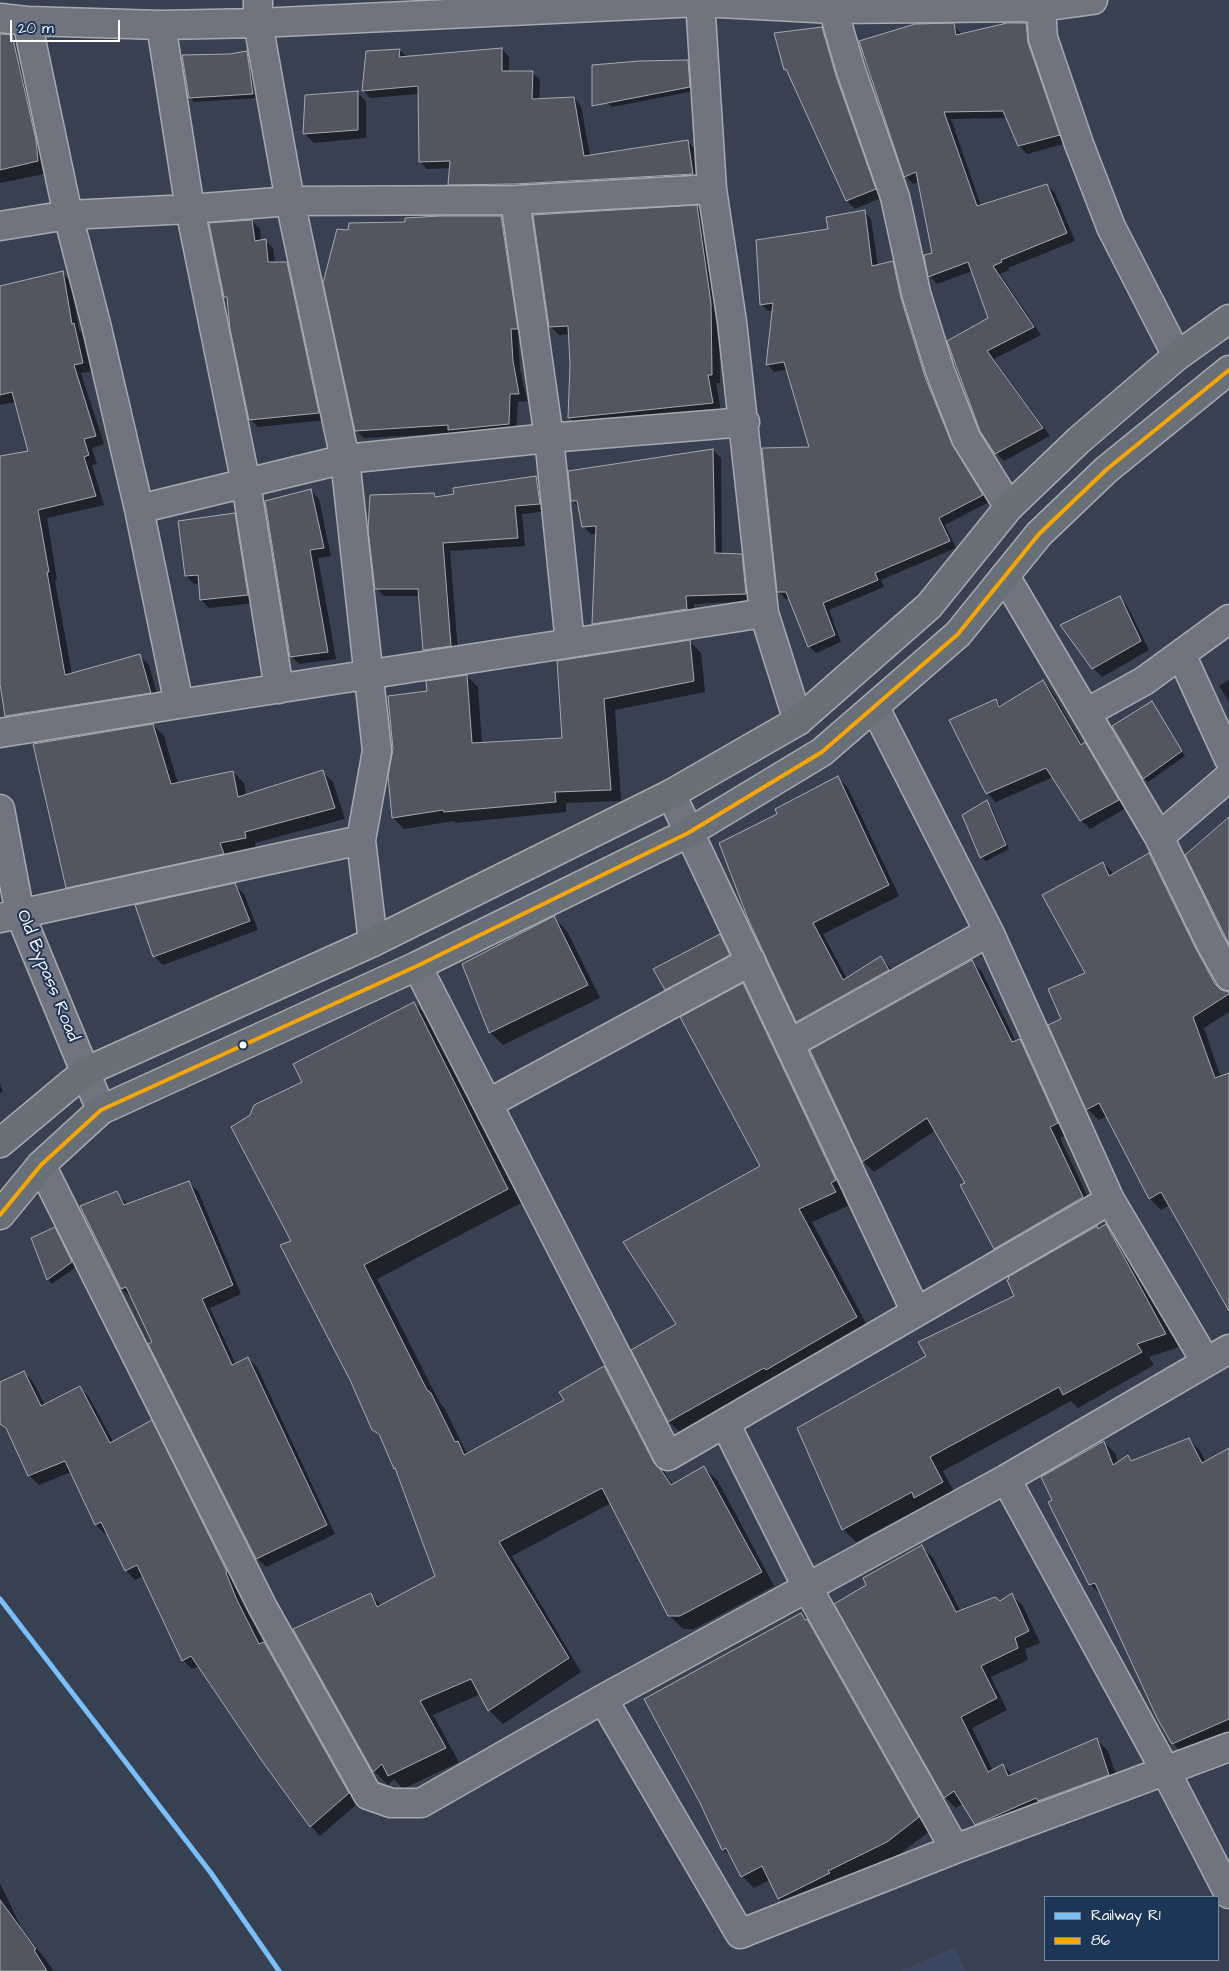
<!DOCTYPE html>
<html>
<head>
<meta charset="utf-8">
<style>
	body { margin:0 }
	#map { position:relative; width:1229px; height:1971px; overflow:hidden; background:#374152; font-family:"Architects Daughter",sans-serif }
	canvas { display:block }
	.legend { position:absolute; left:1044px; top:1896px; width:175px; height:65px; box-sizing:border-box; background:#1d3557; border:1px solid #77869a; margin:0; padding:6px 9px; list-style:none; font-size:15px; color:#fff }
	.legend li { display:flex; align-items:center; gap:10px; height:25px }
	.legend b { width:25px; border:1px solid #77869a }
	.scale { position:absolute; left:10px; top:20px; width:110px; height:22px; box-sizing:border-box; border:2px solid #fff; border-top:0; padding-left:6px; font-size:15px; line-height:18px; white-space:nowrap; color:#fff; -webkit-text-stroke:4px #1d3557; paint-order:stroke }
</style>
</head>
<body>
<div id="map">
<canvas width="1229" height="1971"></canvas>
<ul class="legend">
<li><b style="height:6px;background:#7abffc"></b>Railway R1</li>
<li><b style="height:6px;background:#f7a600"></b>86</li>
</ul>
<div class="scale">20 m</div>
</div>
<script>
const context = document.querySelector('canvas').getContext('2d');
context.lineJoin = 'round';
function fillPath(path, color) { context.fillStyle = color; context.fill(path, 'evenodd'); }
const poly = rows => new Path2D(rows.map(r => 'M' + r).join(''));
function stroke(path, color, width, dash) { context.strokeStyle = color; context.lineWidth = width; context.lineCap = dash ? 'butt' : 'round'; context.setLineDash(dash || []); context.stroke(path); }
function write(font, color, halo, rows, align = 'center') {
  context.font = font + ' "Architects Daughter",sans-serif'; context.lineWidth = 4; context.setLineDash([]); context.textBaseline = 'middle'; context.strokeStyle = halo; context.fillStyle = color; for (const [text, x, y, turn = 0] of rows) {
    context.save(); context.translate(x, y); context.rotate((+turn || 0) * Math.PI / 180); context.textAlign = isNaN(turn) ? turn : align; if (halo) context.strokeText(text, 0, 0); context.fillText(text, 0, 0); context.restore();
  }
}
fillPath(poly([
	[954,1948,966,1971,900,1971]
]), '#3c4762');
fillPath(poly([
	[1026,24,1034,32,1067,143,1027,154,1019,146,1008,118,951,119,981,206,1047,185,1055,193,1075,241,1008,268,1009,270,1000,274,1041,335,994,359,1050,436,1004,461,996,453,981,430,989,318,972,271,937,284,930,276,934,254,919,182,913,184,906,176,953,25,962,35],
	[821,28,830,36,883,197,855,209,847,201,790,74,785,69],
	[502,49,509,57,509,72,532,72,540,80,539,100,574,98,581,106,590,156,688,142,695,149,700,182,457,192,450,184,451,168,427,169,420,161,419,94,370,98,363,90,400,50,407,57],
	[247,53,251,57,257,98,194,102,190,97,230,55],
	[688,61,692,66,694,91,612,107,607,103],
	[18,63,30,74,49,173,0,183,0,67],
	[357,92,366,101,366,138,314,143,305,134],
	[697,207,705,215,719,312,720,383,716,383,721,411,577,425,569,417,571,364,570,334,559,335,550,326],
	[864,212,871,219,878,266,893,263,900,270,932,385,958,452,989,502,945,525,956,548,881,580,884,587,829,610,841,642,816,653,809,646,790,599,786,599,779,592,811,448,788,369,774,372,768,365,773,310,768,311,761,304,829,230],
	[501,217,509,225,525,336,518,337,520,369,527,401,518,402,516,431,457,437,453,433,364,438,356,430,350,231,406,223],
	[252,221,260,229,261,241,266,241,273,248,275,263,286,263,294,271,326,420,258,427,250,419,229,300,225,297],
	[62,273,71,282,79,330,83,333,91,372,81,373,104,444,92,448,97,464,92,465,104,505,47,518,57,580,55,581,72,674,140,656,149,665,159,701,15,725,6,716,0,680,0,458,30,452,16,402,0,405,0,287],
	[713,450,721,458,722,554,741,555,749,563,754,601,694,604,695,617,601,631,593,624,597,534,591,534,583,526,580,508,572,501],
	[535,477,543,485,547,511,522,514,525,546,450,551,458,653,432,657,424,650,420,596,384,596,376,588,434,494,438,498,455,496],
	[311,491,319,499,331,556,318,558,336,659,299,664,291,656],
	[234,515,243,523,256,603,209,608,201,600,200,583,194,584,186,576,180,522],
	[1119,598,1128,607,1149,650,1102,677,1093,668],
	[690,642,701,653,705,692,615,710,621,801,566,803,566,812,456,823,454,821,404,829,393,818,428,692,467,676,478,687,482,743,563,739,559,662],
	[1229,680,1229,702,1219,686],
	[1043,681,1051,690,1083,745,1085,744,1093,752,1126,808,1090,829,1081,820,1053,777,996,802,987,793,951,720,996,700,1002,706],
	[1152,702,1185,756,1148,782,1144,778],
	[153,725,164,736,178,784,233,772,244,783,246,796,322,771,333,782,345,819,255,843,256,849,230,854,234,865,79,898,68,887],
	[837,777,848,788,899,896,823,934,847,979,881,958,891,968,899,981,808,1032,797,1021,749,919,778,814],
	[987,802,991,806,1009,849,986,861,981,857],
	[1149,854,1160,865,1207,962,1224,992,1229,993,1229,1012,1204,1028,1221,1078,1229,1075,1229,1308,1170,1205,1161,1210,1150,1199,1107,1116,1099,1120,1087,1109,1063,1020,1087,974,1103,863,1114,874],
	[235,885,244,894,258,930,163,965,154,956],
	[554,918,567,931,600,998,503,1045,490,1032],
	[720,935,729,944,738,964,675,998,666,989],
	[971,961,982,972,1016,1042,1020,1040,1030,1051,1068,1134,1060,1138,1093,1208,1005,1259,995,1249,966,1184,936,1130,874,1172,863,1161,811,1051],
	[743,985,756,998,849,1193,844,1197,848,1206,812,1222,870,1331,683,1435,669,1422,633,1351,677,1325,761,1167],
	[414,1003,428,1017,521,1203,377,1279,440,1403,445,1409,465,1450,469,1453,565,1401,604,1368,618,1381,667,1477,674,1485,704,1468,718,1481,774,1586,694,1629,683,1629,669,1615,611,1503,512,1556,581,1672,503,1724,489,1710,481,1694,433,1715,459,1762,403,1789,394,1779,388,1785,374,1771,294,1629,371,1595,382,1606,437,1577,397,1471,383,1439,373,1430,293,1241,303,1082],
	[0,1083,3,1092,0,1093],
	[189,1183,198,1191,241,1294,210,1308,236,1365,248,1358,257,1367,335,1534,266,1567,257,1558,132,1297,131,1298,122,1289,117,1193,128,1205],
	[1106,1226,1119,1239,1179,1347,1149,1357,1154,1365,1078,1408,1071,1401,943,1471,956,1496,929,1510,924,1506,856,1542,843,1529,928,1357,1016,1296,1097,1227,1099,1230],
	[55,1229,59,1233,76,1267,52,1284,48,1280,33,1238],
	[24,1372,33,1382,45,1405,80,1387,89,1397,114,1443,151,1422,161,1431,235,1582,263,1643,273,1652,358,1803,320,1836,311,1826,263,1760,199,1666,192,1669,183,1660,143,1576,135,1580,126,1570,108,1533,105,1534,96,1525,71,1472,39,1485,29,1475,9,1433,0,1423,0,1383],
	[1189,1439,1200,1451,1206,1462,1229,1450,1229,1735,1184,1755,1173,1743,1101,1595,1090,1584,1104,1442,1115,1453,1118,1463,1128,1456,1133,1462],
	[922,1547,933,1558,961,1612,1000,1602,1012,1595,1023,1606,1040,1643,1025,1649,1028,1660,991,1677,1007,1710,972,1728,993,1771,1003,1765,1013,1775,1097,1740,1108,1751,1120,1786,988,1835,976,1824,963,1803,956,1808,945,1797,836,1604,868,1585],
	[800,1615,819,1633,931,1830,900,1854,839,1883,791,1910,779,1898,770,1880,754,1888,742,1876,733,1859,723,1849],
	[0,1883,21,1927,54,1971,0,1971]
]), '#0007');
const building = poly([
	[954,23,956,35,1007,23,1026,23,1028,43,1060,135,1018,146,1003,111,944,112,977,206,1047,184,1067,233,1001,260,1002,262,993,266,1034,327,987,351,1043,428,995,454,980,431,947,341,988,318,968,262,928,277,924,255,932,253,916,172,904,177,859,41,915,24,954,23],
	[822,27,836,76,876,189,846,201,786,69,784,70,774,33,822,27],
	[0,34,12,35,36,140,38,161,0,170,0,34],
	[502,48,502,71,533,71,532,99,574,97,584,156,688,140,693,174,515,184,448,185,450,161,419,162,418,86,362,91,366,51,400,49,399,57,502,48],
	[247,51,253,94,189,98,182,55,230,54,247,51],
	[688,60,690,87,592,106,592,65,639,61,688,60],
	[358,91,358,130,303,134,305,95,358,91],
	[697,205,711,303,712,375,708,375,713,403,568,418,570,364,568,326,549,327,533,215,697,205],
	[865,210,872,266,893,261,901,298,925,377,952,444,983,495,939,518,950,541,875,573,878,580,823,603,835,635,808,647,786,592,777,592,762,448,809,447,784,362,766,365,773,303,760,305,756,240,828,229,826,217,865,210],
	[440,216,501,216,518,329,511,329,513,361,519,394,510,394,509,424,448,430,448,425,355,431,323,283,337,229,348,230,349,223,405,222,405,218,440,216],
	[252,220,255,241,266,239,268,262,287,262,319,413,249,420,230,329,227,297,224,297,209,223,252,220],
	[63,271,72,324,74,323,83,363,74,365,96,436,84,439,89,455,84,457,96,496,38,510,49,572,47,572,65,675,140,654,151,693,5,716,0,684,0,456,28,451,12,392,0,395,0,286,63,271],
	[713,449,715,553,742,554,746,594,686,596,687,609,592,624,596,526,582,527,577,501,571,501,568,471,713,449],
	[536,476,540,504,515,506,518,538,443,543,451,646,423,650,418,589,375,589,368,530,370,495,434,493,435,497,454,494,453,488,536,476],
	[311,489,324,548,310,550,328,652,290,657,265,501,311,489],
	[235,513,248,595,200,600,198,575,185,576,178,521,235,513],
	[1120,596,1141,641,1092,669,1060,625,1120,596],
	[690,640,694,681,604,699,611,790,555,792,556,802,444,812,443,810,392,818,388,776,393,749,388,696,427,691,426,681,467,675,472,743,562,738,557,661,690,640],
	[1043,680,1081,745,1085,742,1119,800,1080,821,1046,768,986,794,949,720,996,699,999,707,1043,680],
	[1152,701,1182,751,1143,779,1112,726,1152,701],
	[153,724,171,784,233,771,238,797,323,770,335,808,245,832,246,838,220,843,224,854,66,888,33,744,153,724],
	[838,776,889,885,813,923,843,980,881,956,889,970,796,1022,748,919,719,843,777,814,775,809,838,776],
	[987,800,1006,845,980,858,962,815,987,800],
	[1229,817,1229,944,1185,855,1229,817],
	[1149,853,1196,949,1215,984,1221,990,1229,992,1229,994,1193,1017,1215,1078,1229,1073,1229,1311,1161,1192,1149,1199,1099,1103,1086,1110,1048,1025,1061,1019,1048,989,1085,973,1042,895,1103,862,1109,876,1149,853],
	[235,883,250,921,153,957,135,905,235,883],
	[554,916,588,985,489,1033,462,964,554,916],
	[720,934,730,955,665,990,653,969,720,934],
	[972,960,1012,1042,1020,1039,1058,1123,1050,1127,1083,1197,994,1249,960,1185,965,1183,927,1118,862,1162,810,1050,972,960],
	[743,983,836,1180,831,1183,836,1192,799,1209,857,1317,766,1370,764,1368,668,1422,631,1350,676,1324,623,1242,760,1166,680,1017,743,983],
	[414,1002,508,1189,364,1265,427,1390,431,1393,455,1442,458,1441,464,1455,564,1400,559,1392,604,1366,654,1463,661,1470,671,1485,704,1466,762,1572,680,1616,668,1616,602,1488,499,1542,569,1658,488,1711,471,1679,420,1701,446,1748,388,1776,382,1764,373,1772,293,1629,371,1593,377,1607,435,1576,395,1468,394,1469,379,1434,372,1430,350,1380,280,1245,291,1241,231,1127,250,1115,254,1105,302,1082,293,1064,414,1002],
	[189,1181,233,1285,202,1299,232,1365,248,1357,327,1525,256,1559,148,1344,152,1342,126,1287,121,1289,80,1206,117,1191,124,1205,189,1181],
	[1106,1224,1166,1334,1137,1344,1142,1352,1063,1395,1059,1387,930,1457,943,1482,914,1498,912,1492,842,1530,797,1428,926,1356,918,1342,1014,1296,1007,1280,1009,1279,1008,1277,1097,1226,1098,1229,1106,1224],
	[55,1227,72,1262,47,1280,31,1238,55,1227],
	[24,1371,41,1406,80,1386,110,1443,152,1420,227,1572,226,1573,237,1600,259,1644,264,1642,349,1793,310,1827,262,1761,191,1656,182,1661,137,1565,125,1571,101,1522,95,1525,65,1461,28,1476,6,1428,0,1424,0,1382,24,1371],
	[1189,1438,1202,1463,1229,1448,1229,1719,1172,1744,1157,1718,1095,1583,1089,1585,1048,1502,1052,1500,1041,1477,1104,1441,1113,1465,1128,1455,1131,1461,1189,1438],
	[922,1545,956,1612,995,1597,1000,1601,1012,1593,1029,1631,1015,1638,1018,1648,981,1666,997,1698,961,1717,988,1772,1003,1764,1008,1776,1097,1738,1109,1775,1038,1801,1036,1798,975,1825,954,1791,944,1798,834,1604,866,1585,863,1578,922,1545],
	[801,1613,805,1620,807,1619,919,1817,887,1842,828,1871,830,1873,778,1899,762,1866,741,1877,726,1848,722,1850,699,1801,644,1699,801,1613],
	[0,1900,36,1949,34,1950,47,1971,0,1971,0,1900]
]);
fillPath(building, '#525661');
stroke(building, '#a5aab1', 1);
const street = poly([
	[258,0,258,23,290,201,345,459,377,751,361,840,373,942],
	[700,0,712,189,732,322,764,613,798,721],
	[1041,7,1043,38,1079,144,1111,227,1177,356],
	[833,9,851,71,895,197,916,293,940,371,966,438,1009,507],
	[0,18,27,21,161,25,258,23,700,2,833,9,1041,7,1093,0],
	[27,21,68,215,96,324,139,509,179,704],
	[161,25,190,209,246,484,279,689],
	[515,200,549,438,570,643],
	[0,226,68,215,190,209,290,201,515,200,712,189],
	[139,509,345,459,549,438,745,422],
	[1005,576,1159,837,1210,942,1229,976],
	[1181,654,1229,759],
	[875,708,989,932,1110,1200,1206,1362],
	[1086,713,1144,681,1229,619],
	[0,733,179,704,764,613],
	[671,794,916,1312],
	[1159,837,1229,777],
	[0,918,361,840],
	[417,966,668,1456,1110,1200],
	[789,1044,989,932],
	[489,1103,751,961],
	[41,1165,262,1606,368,1795,391,1803,421,1803,603,1699,1006,1479,1229,1349],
	[725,1423,807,1587,955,1849],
	[1006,1479,1165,1770,1229,1894],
	[603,1699,740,1934,955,1849,1229,1747]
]);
const secondary = poly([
	[0,809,20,914,101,1110]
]);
const primary = poly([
	[0,1143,85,1072,373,942,671,794,798,721,929,606,1009,507,1079,440,1177,356,1229,319],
	[0,1215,41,1165,101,1110,417,966,688,833,822,752,958,634,1039,534,1106,470,1229,370]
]);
stroke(street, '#a5aab1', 31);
stroke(secondary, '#a5aab1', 31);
stroke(primary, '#a5aab1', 31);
stroke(street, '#6f747e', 28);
stroke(secondary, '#6f747e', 28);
stroke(primary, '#6a7077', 28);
stroke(poly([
	[0,1215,41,1165,101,1110,417,966,688,833,822,752,958,634,1039,534,1106,470,1229,370]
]), '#f7a600', 4);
stroke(poly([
	[0,1599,211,1873,279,1971]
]), '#7abffc', 5);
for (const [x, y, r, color] of [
	[243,1045,4.5,"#fff"]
]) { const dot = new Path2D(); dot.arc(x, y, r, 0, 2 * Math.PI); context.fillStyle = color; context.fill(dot); stroke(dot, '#1d3557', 2); }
write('18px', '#fff', '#1d3557', [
	["Old Bypass Road",47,976,68]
]);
</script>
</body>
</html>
